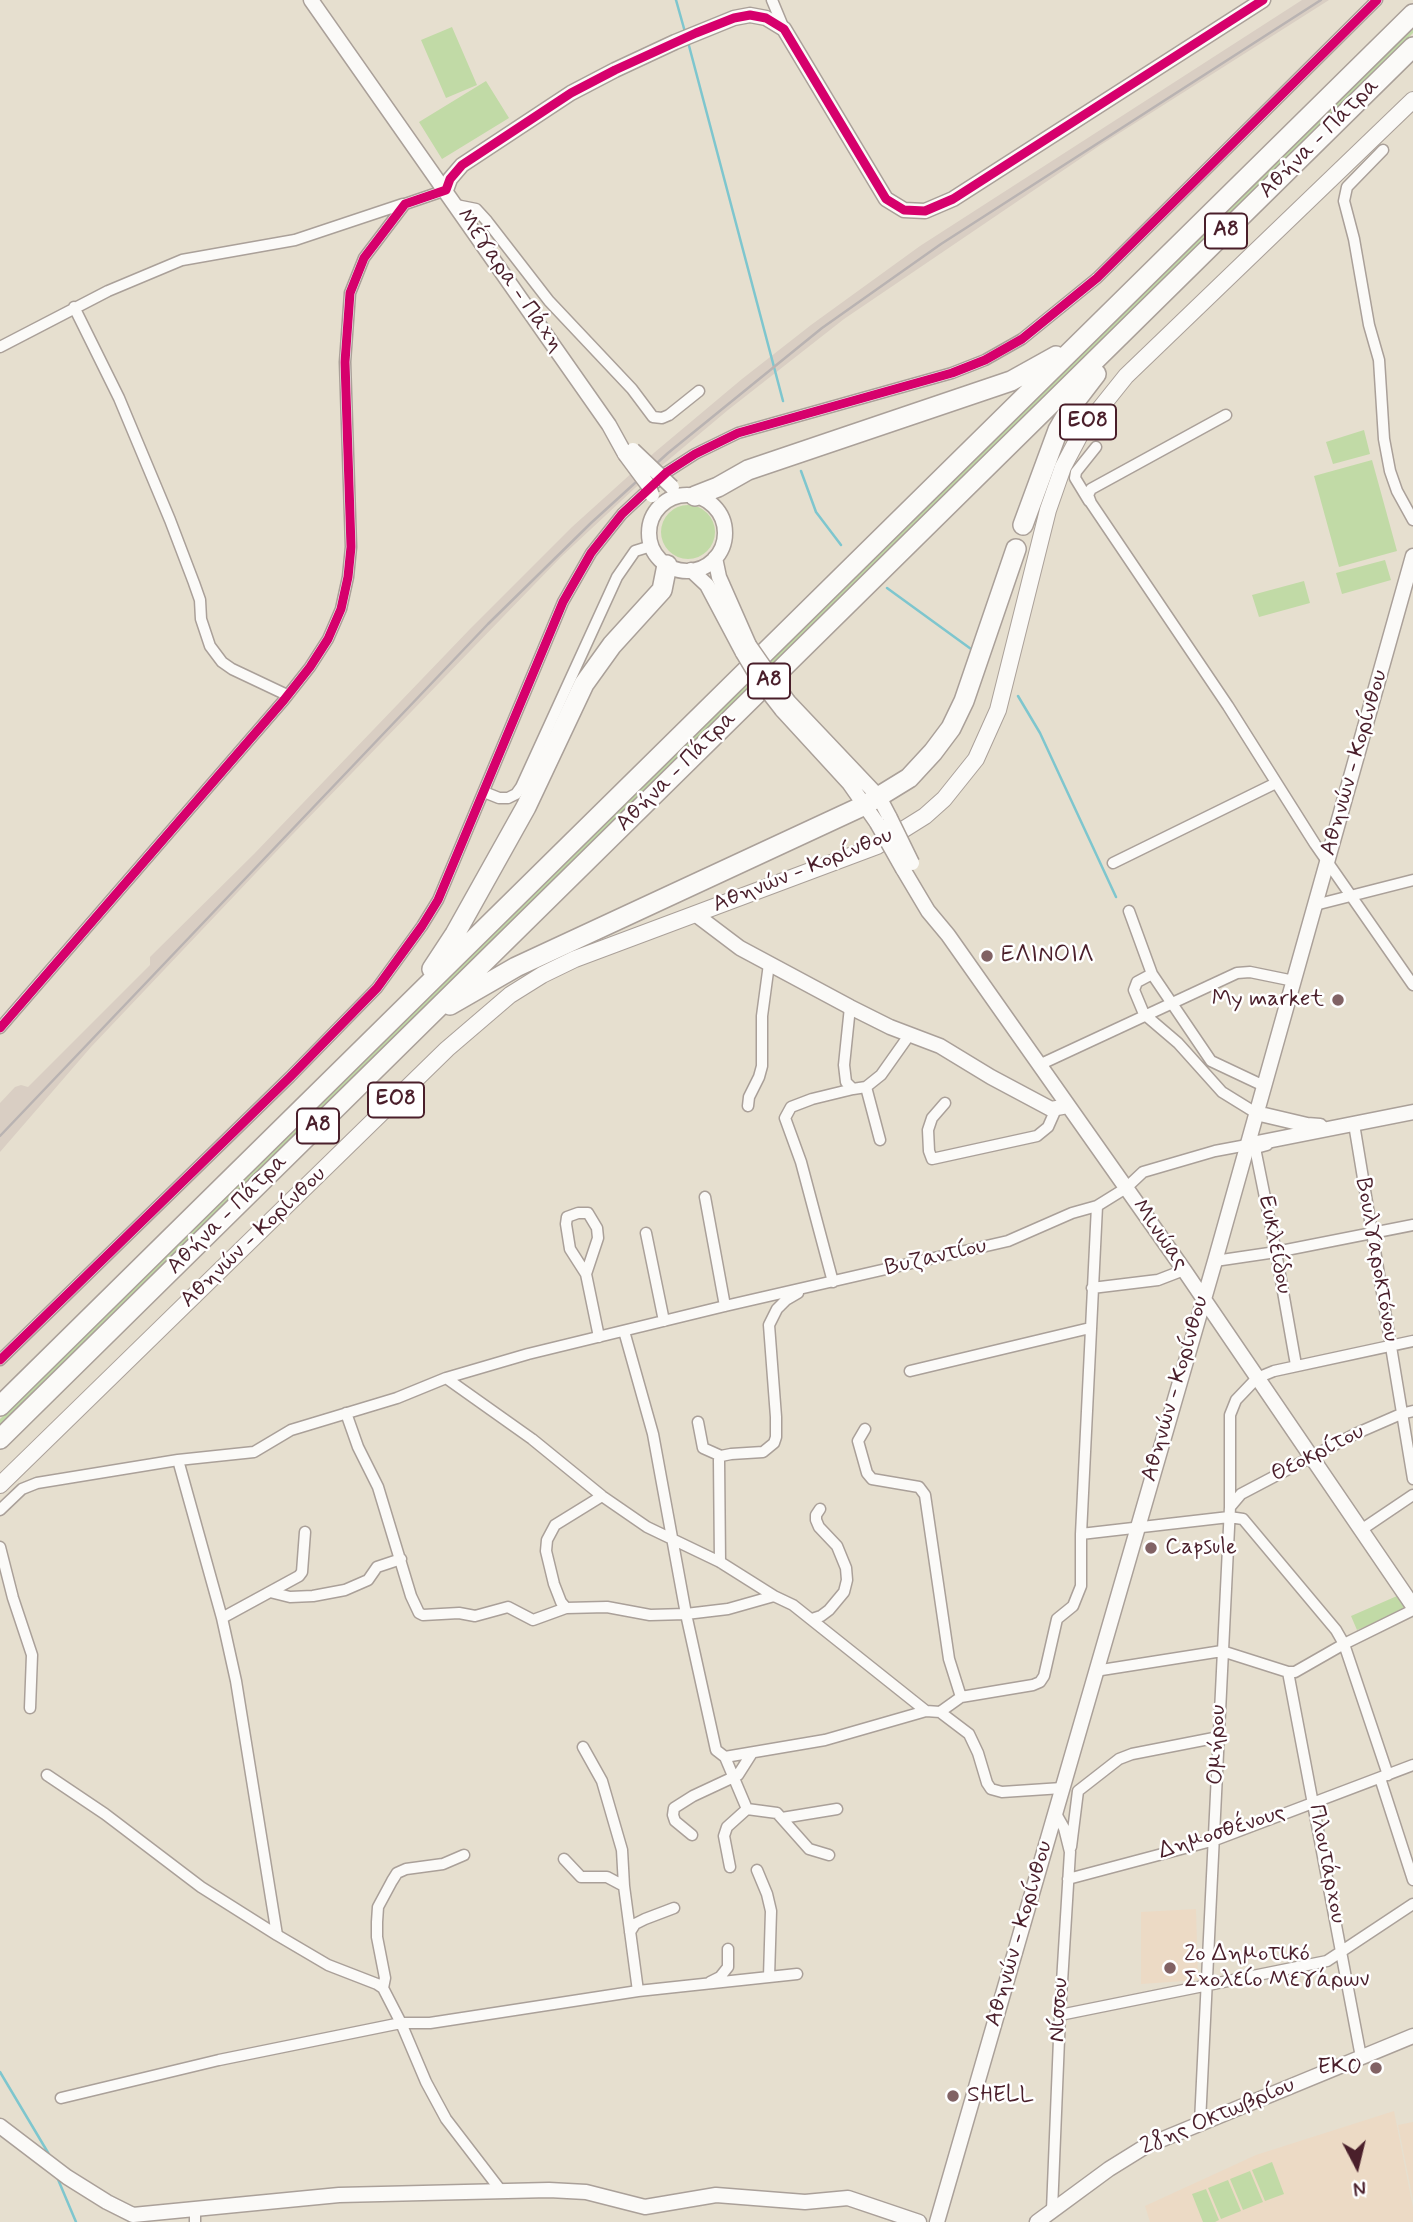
<!DOCTYPE html>
<html>
<head>
<meta charset="utf-8">
<style>
	body { margin:0 }
	#map { position:relative; width:1413px; height:2222px; overflow:hidden; background:#e6dfcf; font-family:Mynerve,sans-serif }
	canvas { display:block }
	.north { position:absolute; left:1322px; top:2131px; width:70px; height:70px; -webkit-text-stroke:5px #fff; paint-order:stroke; rotate:173deg; font-size:19px; font-weight:700; line-height:28px; text-align:center; color:#4a1f2b }
	.north::after { content:''; display:block; margin:auto; width:24px; height:32px; background:#4a1f2b; clip-path:polygon(50% 0,100% 100%,50% 72%,0 100%) }
</style>
</head>
<body>
<div id="map">
<canvas width="1413" height="2222"></canvas>
<div class="north">N</div>
</div>
<script>
const context = document.querySelector('canvas').getContext('2d');
context.lineJoin = 'round';
function fillPath(path, color) { context.fillStyle = color; context.fill(path, 'evenodd'); }
const poly = rows => new Path2D(rows.map(r => 'M' + r).join(''));
function stroke(path, color, width, dash) { context.strokeStyle = color; context.lineWidth = width; context.lineCap = dash ? 'butt' : 'round'; context.setLineDash(dash || []); context.stroke(path); }
function write(font, color, halo, rows, align = 'center') {
  context.font = font + ' Mynerve,sans-serif'; context.lineWidth = 5; context.setLineDash([]); context.textBaseline = 'middle'; context.strokeStyle = halo; context.fillStyle = color; for (const [text, x, y, turn = 0] of rows) {
    context.save(); context.translate(x, y); context.rotate((+turn || 0) * Math.PI / 180); context.textAlign = isNaN(turn) ? turn : align; if (halo) context.strokeText(text, 0, 0); context.fillText(text, 0, 0); context.restore();
  }
}
fillPath(poly([
	[1196,1909,1198,1980,1141,1984,1141,1912],
	[1394,2111,1413,2208,1413,2222,1150,2222,1145,2206,1256,2155],
	[1413,2122,1413,2200,1398,2125]
]), '#ecdac5');
fillPath(poly([
	[1302,0,1329,0,1099,146,844,319,728,410,635,488,561,557,291,836,91,1047,0,1152,0,1103,15,1087,21,1085,28,1087,150,965,150,957,254,854,470,629,572,527,655,452,742,379,811,325,920,246]
]), '#d9cec3');
fillPath(poly([
	[1413,26,1413,33,0,1426,0,1419],
	[452,27,477,85,446,98,421,40],
	[486,81,509,118,442,159,419,122],
	[1364,430,1370,454,1333,464,1326,442],
	[1372,460,1397,551,1339,567,1314,476],
	'661 532a27 27 0 1 1 54 0a27 27 0 1 1-54 0Z',
	[1385,560,1391,580,1342,594,1336,573],
	[1304,581,1310,603,1259,617,1252,595],
	[1397,1596,1406,1610,1357,1630,1351,1616],
	[1272,2162,1284,2194,1265,2201,1252,2170],
	[1250,2171,1263,2202,1243,2210,1230,2179],
	[1228,2180,1241,2211,1221,2219,1208,2188],
	[1206,2189,1219,2220,1215,2222,1203,2222,1192,2194]
]), '#c1daa6');
stroke(poly([
	[676,0,685,32],
	[688,42,783,401],
	[801,471,816,512,841,545],
	[887,588,971,649],
	[1018,696,1040,733,1116,897],
	[0,2072,50,2156],
	[57,2177,76,2222]
]), '#7ec6ce', 2.5);
const street = poly([
	[772,0,784,29],
	[1383,150,1347,187,1344,201,1354,239,1369,325,1379,360,1384,439,1390,471,1397,491,1413,520],
	[456,205,476,209,487,221,549,301,632,389,653,417,662,418,669,415,699,391],
	[74,307,119,398,170,520,194,583,200,600,201,619,210,646,222,662,232,669,287,695],
	[0,347,108,291,182,260,295,240,403,204],
	[1226,415,1091,489,1088,495,1091,503,1228,706,1315,844,1413,985],
	[1089,501,1075,478,1076,472,1096,447],
	[484,792,499,798,508,798,516,794,521,787,617,577,635,551,651,546],
	[1113,863,1276,783],
	[1315,905,1413,880],
	[1129,911,1152,974,1137,982,1134,990,1144,1014,1178,1043,1222,1092,1256,1113],
	[1152,974,1211,1061,1264,1086],
	[850,1007,844,1065,846,1082,853,1089,866,1087,881,1075,910,1034],
	[0,1028,284,700,310,667,328,639,341,609,348,577,351,547,345,362,350,293,364,258,405,204,446,190],
	[1039,1065,1237,973,1250,972,1294,981],
	[866,1087,880,1140],
	[945,1103,932,1118,928,1130,929,1151,932,1159,1037,1136,1048,1127,1056,1109],
	[748,1106,749,1097,759,1077,762,1066,762,1016,769,964],
	[1354,1124,1413,1479],
	[1267,1145,1256,1148,1256,1153,1276,1252,1296,1365],
	[705,1197,725,1306],
	[646,1233,664,1321],
	[1215,1261,1276,1252,1413,1225],
	[586,1274,570,1249,566,1224,567,1217,578,1213,588,1213,597,1228,598,1238,586,1274,599,1337],
	[833,1282,801,1162,785,1118,791,1107,812,1099,853,1089],
	[1092,1288,1158,1280,1184,1270],
	[624,1331,653,1434,686,1614,716,1750,725,1757,825,1740,926,1711],
	[0,1360,290,1077,377,988,422,926,438,900,563,602,591,553,622,514,667,472,695,454,738,433,952,373,985,360,1022,339,1097,278,1377,0],
	[910,1371,1090,1328],
	[446,1378,528,1354,725,1306,1008,1241,1072,1213,1097,1206,1126,1188,1143,1172,1215,1151,1247,1145],
	[346,1413,358,1447,378,1487,411,1596,419,1613,423,1615,459,1613,475,1616,508,1607,533,1620,566,1608],
	[698,1422,703,1448,721,1456],
	[865,1429,858,1441,867,1473,872,1479,919,1487,925,1495,949,1659,961,1697],
	[178,1460,222,1618,236,1681,277,1935,328,1965,377,1984,383,1988,401,2023,426,2082,446,2119,502,2192],
	[602,1496,555,1525,547,1540,546,1551,554,1584,561,1602,566,1608,607,1607,650,1615,686,1614,728,1609,774,1596],
	[1230,1507,1241,1494,1355,1434,1401,1414,1413,1411],
	[0,1510,22,1489,37,1483,178,1460,254,1452,291,1430,397,1398,446,1378,532,1439,602,1496,647,1527,720,1562,774,1596,793,1605,926,1711,940,1712,961,1697,1033,1685,1040,1682,1044,1676,1057,1619,1073,1606,1081,1586,1081,1534,1097,1206],
	[1361,1530,1413,1495],
	[1081,1534,1229,1517,1243,1519,1336,1630,1344,1644,1388,1775],
	[0,1547,13,1598,32,1655,30,1708],
	[720,1562,719,1460,721,1456,731,1454,763,1452,774,1443,776,1437,776,1417,769,1325,777,1309,786,1300,798,1293],
	[270,1592,290,1597,313,1596,345,1590,368,1580,377,1567,401,1559],
	[222,1618,299,1576,302,1572,305,1532],
	[812,1619,821,1616,829,1610,844,1592,847,1580,846,1568,837,1546,819,1527,816,1520,816,1515,820,1509],
	[1095,1671,1222,1651,1288,1672,1295,1672,1344,1644,1413,1610],
	[1288,1672,1361,2057],
	[940,1712,969,1734,978,1753,987,1783,991,1789,1002,1792,1062,1788],
	[583,1747,602,1781,622,1850,624,1886,638,1991],
	[725,1757,747,1809,777,1813,809,1849,829,1855],
	[47,1775,105,1814,201,1887,277,1935],
	[1380,1778,1413,1880],
	[782,1818,837,1809],
	[692,1835,675,1821,673,1815,674,1808,693,1796,738,1775,752,1753],
	[1071,1847,1078,1791,1119,1759,1132,1754,1219,1737],
	[564,1859,581,1877,607,1877,624,1886],
	[730,1867,724,1836,727,1827,747,1809],
	[757,1870,767,1894,771,1911,769,1977],
	[1068,1879,1215,1840,1413,1765],
	[630,1932,635,1924,645,1919,674,1908],
	[710,1982,720,1977,728,1967,728,1949],
	[383,1988,385,1978,377,1937,377,1922,378,1907,392,1881,397,1873,406,1869,443,1864,464,1855],
	[1060,2015,1327,1961,1413,1904],
	[61,2098,219,2060,401,2023,430,2023,638,1991,797,1974],
	[1200,2122,1230,1507,1230,1415,1236,1400,1257,1378,1274,1371,1413,1341],
	[1052,2210,1060,2015,1070,1852,1064,1828,1055,1812],
	[195,2222,195,2209]
]);
const secondary = poly([
	[311,0,609,425,625,454],
	[446,190,450,179,462,165,571,93,615,70,675,42,734,18,750,15,766,18,784,29,886,199,904,210,925,211,953,199,1263,0],
	'649 533a38 38 0 1 1 76 0a38 38 0 1 1-76 0Z',
	[715,558,719,577,749,645],
	[691,570,707,585,743,653],
	[788,701,879,797,890,818],
	[782,710,849,783,877,823],
	[903,869,928,911,948,935,1184,1270,1413,1606],
	[695,914,740,948,850,1007,890,1027,940,1046,991,1077,1051,1109,1068,1106],
	[1256,1113,1307,1125,1320,1126],
	[1247,1145,1413,1112],
	[0,2126,67,2177,107,2202,133,2215,339,2195,549,2190,586,2192,645,2207,716,2195,805,2202,848,2198,919,2222],
	[937,2222,1215,1261,1413,556],
	[1037,2222,1109,2169,1146,2146,1413,2036]
]);
const primary = poly([
	[0,1485,447,1049,510,995,542,975,575,959,877,846,925,816,944,799,976,759,998,710,1048,510,1063,467,1082,431,1126,376,1413,100]
]);
const highway = poly([
	[695,496,718,487,748,470,1011,381,1056,356],
	[1023,525,1058,430,1073,404,1096,374],
	[432,969,455,934,526,807,584,684,612,645,662,590,667,565],
	[450,1005,516,967,865,805,909,778,933,752,951,728,964,701,1016,549],
	[0,1406,1413,14],
	[0,1439,1413,47]
]);
stroke(street, '#aaa099', 13);
stroke(secondary, '#aaa099', 17);
stroke(primary, '#aaa099', 18);
stroke(highway, '#aaa099', 22);
stroke(street, '#fbfaf8', 10);
stroke(secondary, '#fbfaf8', 14);
stroke(primary, '#fbfaf8', 16);
stroke(highway, '#fbfaf8', 19);
stroke(poly([
	[0,1136,488,624,591,523,668,453,822,328,941,244,1321,0]
]), '#b9b3b2', 2.5);
const secondaryBridge = poly([
	[633,450,672,487],
	[625,454,648,485,652,495],
	[749,645,788,701],
	[743,653,761,683,782,710],
	[890,818,912,863],
	[877,823,903,869]
]);
stroke(secondaryBridge, '#aaa099', 17, []);
stroke(secondaryBridge, '#fbfaf8', 14);
stroke(poly([
	[0,1028,284,700,310,667,328,639,341,609,348,577,351,547,345,362,350,293,364,258,405,204,446,190,450,179,462,165,571,93,615,70,696,33,734,18,750,15,766,18,784,29,886,199,904,210,925,211,953,199,1263,0],
	[0,1360,290,1077,377,988,422,926,438,900,563,602,591,553,622,514,667,472,695,454,738,433,952,373,985,360,1022,339,1097,278,1377,0]
]), '#d6006c', 9);
for (const [x, y, r, color] of [
	[987,956,7,"#816264"],
	[1338,1000,7,"#816264"],
	[1151,1548,7,"#816264"],
	[1170,1968,7,"#816264"],
	[1376,2068,7,"#816264"],
	[953,2096,7,"#816264"]
]) { const dot = new Path2D(); dot.arc(x, y, r, 0, 2 * Math.PI); context.fillStyle = color; context.fill(dot); stroke(dot, '#fff', 2.5); }
for (const [x, y, w] of [
	[1226,231,42],
	[1088,422,56],
	[769,681,42],
	[396,1100,56],
	[318,1126,42]
]) { const box = new Path2D(); box.roundRect(x - w / 2, y - 17.5, w, 35, 5); context.fillStyle = '#fff'; context.fill(box); stroke(box, '#4a1f2b', 2); }
write('bold 21px', '#4a1f2b', null, [
	["Α8",1226,231],
	["ΕΟ8",1088,422],
	["Α8",769,681],
	["ΕΟ8",396,1100],
	["Α8",318,1126]
]);
write('23px', '#4a1f2b', '#fff', [
	["Αθήνα - Πάτρα",1320,139,-45],
	["Μέγαρα - Πάχη",509,281,55],
	["Αθηνών - Κορίνθου",1355,763,-74],
	["Αθήνα - Πάτρα",677,772,-45],
	["Αθηνών - Κορίνθου",803,871,-22],
	["Αθήνα - Πάτρα",228,1215,-45],
	["Μινώας",1159,1235,55],
	["Αθηνών - Κορίνθου",254,1238,-44],
	["Ευκλείδου",1274,1245,79],
	["Βυζαντίου",936,1258,-13],
	["Βουλγαροκτόνου",1376,1260,80],
	["Αθηνών - Κορίνθου",1176,1389,-74],
	["Θεοκρίτου",1318,1454,-27],
	["Ομήρου",1218,1745,-88],
	["Δημοσθένους",1222,1833,-18],
	["Πλουτάρχου",1326,1864,79],
	["Αθηνών - Κορίνθου",1020,1934,-74],
	["Νίσσου",1060,2010,-87],
	["28ης Οκτωβρίου",1218,2117,-23]
]);
write('23px', '#4a1f2b', '#fff', [
	["ΕΛΙΝΟΙΛ",1001,956],
	["My market",1324,1000,"right"],
	["Capsule",1165,1548],
	["2ο Δημοτικό",1184,1955],
	["Σχολείο Μεγάρων",1184,1981],
	["EKO",1362,2068,"right"],
	["SHELL",967,2096]
], 'left');
</script>
</body>
</html>
